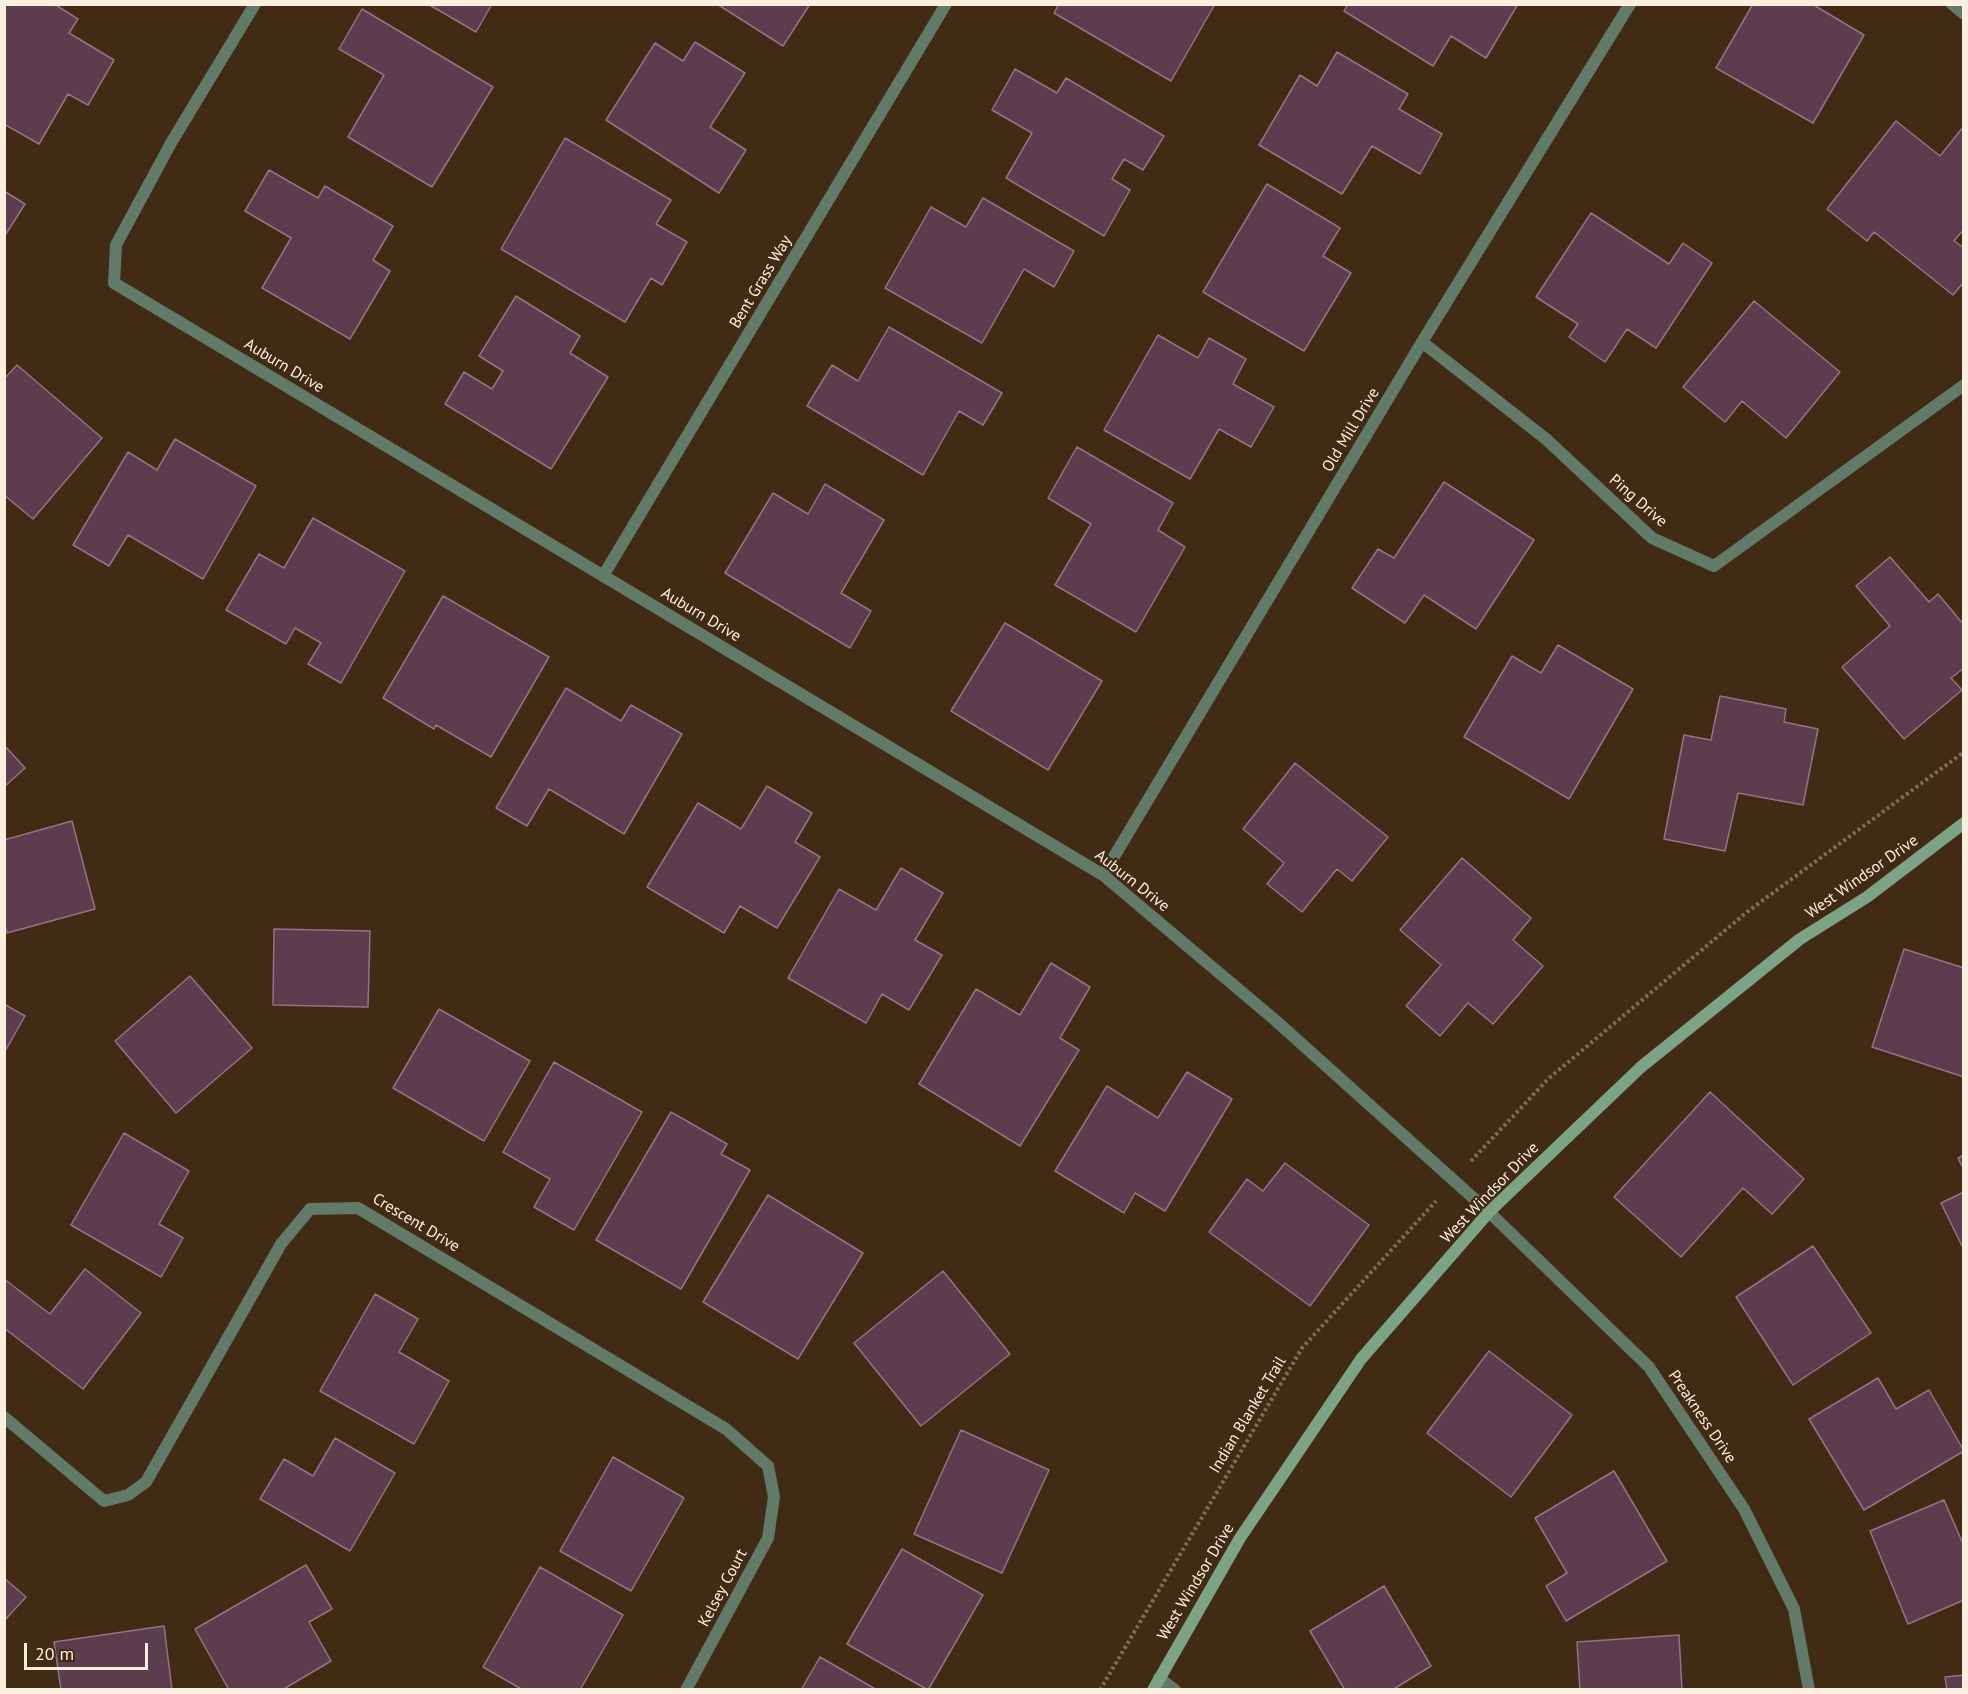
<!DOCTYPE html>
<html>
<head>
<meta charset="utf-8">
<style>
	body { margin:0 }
	#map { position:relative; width:1968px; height:1694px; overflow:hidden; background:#422b14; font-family:"PT Sans",sans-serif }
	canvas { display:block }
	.frame { position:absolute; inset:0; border:6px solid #fdeee0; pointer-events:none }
	.scale { position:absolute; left:24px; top:1643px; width:124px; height:27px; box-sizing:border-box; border:3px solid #fdeee0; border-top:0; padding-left:8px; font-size:18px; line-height:21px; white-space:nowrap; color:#fdeee0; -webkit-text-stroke:4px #422b14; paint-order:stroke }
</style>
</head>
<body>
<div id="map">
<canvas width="1968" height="1694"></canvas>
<div class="frame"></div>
<div class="scale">20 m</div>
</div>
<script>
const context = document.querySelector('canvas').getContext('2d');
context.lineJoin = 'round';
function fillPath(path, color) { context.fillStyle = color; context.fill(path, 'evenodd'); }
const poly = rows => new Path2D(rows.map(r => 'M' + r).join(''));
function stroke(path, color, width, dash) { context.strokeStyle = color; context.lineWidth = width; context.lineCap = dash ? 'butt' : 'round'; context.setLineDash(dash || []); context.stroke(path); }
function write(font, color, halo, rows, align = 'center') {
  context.font = font + ' "PT Sans",sans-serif'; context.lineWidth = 4.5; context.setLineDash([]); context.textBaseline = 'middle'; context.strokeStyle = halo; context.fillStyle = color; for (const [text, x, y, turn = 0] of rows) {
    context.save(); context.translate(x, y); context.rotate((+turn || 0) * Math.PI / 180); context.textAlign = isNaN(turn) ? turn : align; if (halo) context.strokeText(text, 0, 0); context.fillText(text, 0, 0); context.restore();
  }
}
const building = poly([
	[4,4,54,4,78,19,69,33,114,60,88,105,68,94,39,144,4,124,4,4],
	[428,4,492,4,476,32,428,4],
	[717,4,810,4,783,46,717,4],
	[1059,4,1215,4,1171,81,1054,13,1059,4],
	[1348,4,1518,4,1486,58,1451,36,1433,66,1344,11,1348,4],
	[1753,4,1812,4,1864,35,1813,123,1716,68,1753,4],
	[362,9,493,87,432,187,348,137,384,75,339,49,362,9],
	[695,42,745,73,710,127,746,150,719,193,606,120,655,43,683,61,695,42],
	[1337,52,1408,94,1399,109,1442,134,1420,174,1372,146,1342,194,1259,145,1300,75,1317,86,1337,52],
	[1015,69,1057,93,1066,78,1164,136,1143,170,1124,159,1112,179,1130,190,1104,236,1006,178,1032,133,992,110,1015,69],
	[1896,121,1940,156,1964,126,1964,229,1954,241,1964,248,1964,282,1953,295,1874,232,1867,241,1827,209,1896,121],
	[565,138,671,200,656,224,687,242,662,285,651,278,625,322,501,249,565,138],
	[269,170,318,198,325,186,393,226,373,260,390,271,350,339,262,288,291,238,245,211,269,170],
	[1267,184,1340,228,1323,256,1351,273,1304,351,1203,292,1267,184],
	[4,191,25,204,4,237,4,191],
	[983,198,1074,251,1054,287,1024,269,982,343,885,288,931,207,966,227,983,198],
	[1591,213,1669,264,1683,243,1712,263,1656,348,1627,329,1605,362,1569,337,1578,324,1536,297,1591,213],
	[516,296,580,336,570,353,608,377,551,469,445,404,464,372,492,389,503,371,479,356,516,296],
	[1754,301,1840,372,1786,438,1742,401,1725,422,1683,387,1754,301],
	[889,327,1002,393,983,425,959,411,923,475,807,406,832,365,858,381,889,327],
	[1158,335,1198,358,1209,338,1246,359,1233,384,1274,407,1251,447,1219,429,1190,479,1104,430,1158,335],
	[17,365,102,438,33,519,4,495,4,379,17,365],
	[175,439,256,486,203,579,128,535,109,566,73,545,128,452,157,470,175,439],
	[1077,447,1173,503,1158,530,1185,547,1136,632,1055,585,1091,524,1048,498,1077,447],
	[1444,482,1534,540,1476,629,1424,595,1405,623,1352,588,1378,549,1394,558,1444,482],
	[825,484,884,520,841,593,871,611,850,648,725,573,773,493,808,514,825,484],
	[313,518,405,571,341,683,308,664,321,643,295,628,286,644,226,610,259,554,284,568,313,518],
	[1890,557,1929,602,1938,594,1964,625,1964,668,1951,678,1962,690,1904,739,1842,667,1890,626,1856,586,1890,557],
	[443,596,549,657,491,757,436,725,434,729,383,698,443,596],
	[1005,623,1102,681,1048,770,951,711,1005,623],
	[1558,645,1633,689,1569,799,1464,737,1512,656,1541,673,1558,645],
	[566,688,621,721,631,705,682,734,624,834,549,789,527,826,496,808,566,688],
	[1720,696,1786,709,1784,722,1818,729,1803,805,1738,793,1725,851,1664,839,1684,735,1711,740,1720,696],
	[4,745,25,768,4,787,4,745],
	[1295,763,1388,837,1352,881,1337,869,1302,912,1267,884,1284,863,1243,829,1295,763],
	[767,786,812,813,795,842,820,857,777,928,740,906,724,933,647,887,698,803,741,829,767,786],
	[72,821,95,909,7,933,4,921,4,840,72,821],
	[1462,858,1531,918,1513,940,1543,966,1493,1024,1468,1003,1440,1036,1406,1006,1441,965,1400,930,1462,858],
	[901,868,943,893,915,940,942,955,909,1010,882,994,866,1023,788,978,839,889,876,910,901,868],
	[274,929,370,931,368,1007,273,1005,274,929],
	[1904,949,1964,968,1964,1077,1872,1047,1904,949],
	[1051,963,1090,987,1060,1038,1079,1050,1020,1146,919,1084,976,989,1020,1015,1051,963],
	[190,976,252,1048,176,1113,115,1041,190,976],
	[4,1004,25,1016,4,1053,4,1004],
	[439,1009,530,1061,484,1141,393,1088,439,1009],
	[554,1062,642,1112,574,1230,534,1207,550,1179,503,1152,554,1062],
	[1187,1072,1232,1099,1165,1211,1135,1193,1124,1213,1055,1171,1107,1086,1158,1118,1187,1072],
	[1710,1092,1804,1179,1772,1214,1743,1188,1681,1257,1614,1197,1710,1092],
	[671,1112,727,1144,721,1154,750,1170,681,1289,596,1240,671,1112],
	[124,1133,189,1171,159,1224,183,1238,161,1277,71,1225,124,1133],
	[1964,1155,1964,1170,1958,1158,1964,1155],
	[1285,1163,1369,1225,1310,1306,1209,1232,1247,1179,1263,1191,1285,1163],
	[1964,1192,1964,1250,1941,1203,1964,1192],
	[768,1195,863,1253,798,1359,703,1302,768,1195],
	[1813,1246,1871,1333,1793,1385,1736,1297,1813,1246],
	[85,1269,141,1313,83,1389,4,1328,4,1279,50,1314,85,1269],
	[943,1271,1010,1354,921,1426,854,1343,943,1271],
	[375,1294,418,1319,399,1352,449,1381,414,1444,320,1391,375,1294],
	[1489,1351,1572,1415,1511,1497,1427,1433,1489,1351],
	[1878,1378,1896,1409,1929,1390,1964,1451,1864,1510,1809,1419,1878,1378],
	[961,1430,1049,1470,1002,1573,914,1534,961,1430],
	[335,1438,395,1473,350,1551,260,1499,284,1459,313,1476,335,1438],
	[613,1457,684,1498,631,1591,560,1551,613,1457],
	[1614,1471,1667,1561,1566,1621,1546,1586,1567,1573,1535,1518,1614,1471],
	[1944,1500,1964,1546,1964,1600,1908,1624,1870,1531,1944,1500],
	[902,1549,983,1595,928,1690,847,1644,902,1549],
	[306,1565,332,1609,309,1622,331,1661,282,1690,229,1690,195,1629,306,1565],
	[540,1567,623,1615,580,1690,523,1690,483,1667,540,1567],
	[4,1578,26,1597,4,1621,4,1578],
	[1384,1586,1431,1666,1392,1690,1345,1690,1310,1631,1384,1586],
	[164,1626,172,1690,61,1690,54,1642,164,1626],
	[1679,1635,1682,1690,1580,1690,1577,1642,1679,1635],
	[820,1657,877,1690,801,1690,820,1657],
	[1964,1675,1964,1690,1947,1690,1945,1677,1964,1675]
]);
fillPath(building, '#5b3d4e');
stroke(building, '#957385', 1.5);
stroke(poly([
	[1471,1161,1548,1079,1747,912,1964,752],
	[1100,1690,1302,1348,1436,1201]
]), '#7f6b57', 4, [3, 3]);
stroke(poly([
	[1159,1678,1175,1690]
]), '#627a68', 12);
stroke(poly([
	[255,4,171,143,116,245,114,283,1103,875,1275,1020,1489,1212,1649,1367,1744,1509,1794,1609,1809,1690],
	[1952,4,1964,14],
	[1422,342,1546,439,1652,538,1714,566,1964,385],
	[603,576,946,4],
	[1103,875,1422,342,1630,4],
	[4,1417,104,1501,128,1495,146,1482,281,1244,310,1209,358,1208,726,1429,768,1466,774,1497,768,1538,686,1690]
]), '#627a68', 12);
stroke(poly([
	[1153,1690,1240,1538,1361,1359,1489,1212,1641,1067,1800,939,1867,897,1964,823]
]), '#7ca386', 12);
write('16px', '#fdeee0', '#422b14', [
	["Bent Grass Way",761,282,-59],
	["Auburn Drive",284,366,31],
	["Old Mill Drive",1351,430,-59],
	["Ping Drive",1638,501,41],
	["Auburn Drive",701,615,31],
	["West Windsor Drive",1862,877,-35],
	["Auburn Drive",1132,881,38],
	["West Windsor Drive",1490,1193,-46],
	["Crescent Drive",416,1223,31],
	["Indian Blanket Trail",1248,1415,-59],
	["Preakness Drive",1702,1417,56],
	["West Windsor Drive",1196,1582,-59],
	["Kelsey Court",723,1588,-62]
]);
</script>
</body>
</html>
